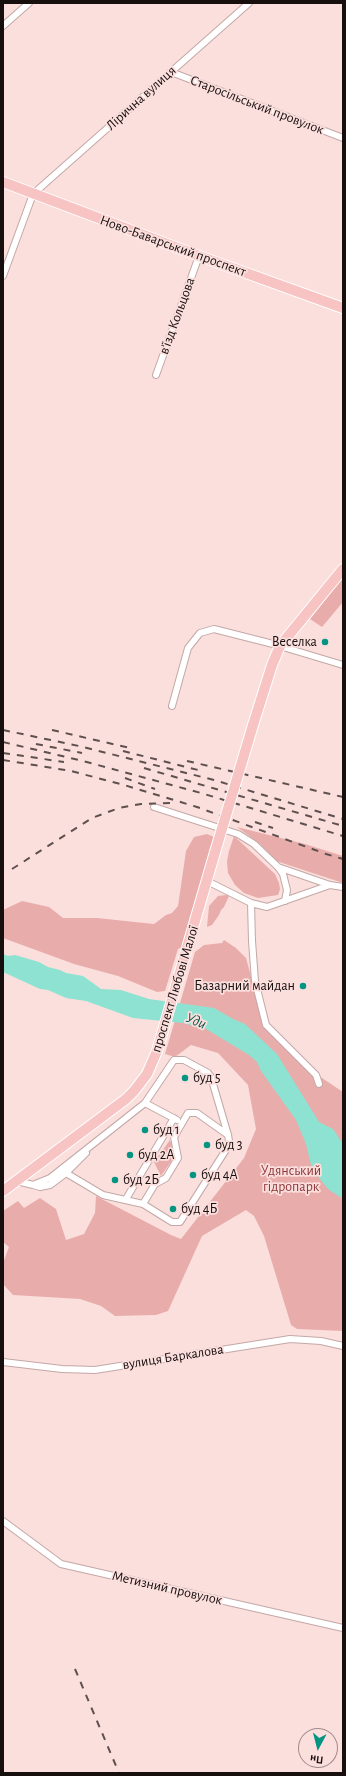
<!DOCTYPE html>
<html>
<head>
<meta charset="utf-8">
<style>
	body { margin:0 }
	#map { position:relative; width:346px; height:1776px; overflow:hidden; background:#fbdfdd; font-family:"Alegreya Sans",sans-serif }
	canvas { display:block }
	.frame { position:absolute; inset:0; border:4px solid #170e0e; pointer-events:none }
	.north { position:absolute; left:298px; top:1728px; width:40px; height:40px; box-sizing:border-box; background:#fbdfdd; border:1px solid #a08b8a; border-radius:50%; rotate:187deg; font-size:11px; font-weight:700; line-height:16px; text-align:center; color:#170e0e }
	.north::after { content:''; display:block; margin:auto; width:14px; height:18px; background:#049482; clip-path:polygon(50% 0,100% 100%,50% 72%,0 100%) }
</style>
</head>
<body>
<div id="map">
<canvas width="346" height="1776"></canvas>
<div class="frame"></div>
<div class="north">Пн</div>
</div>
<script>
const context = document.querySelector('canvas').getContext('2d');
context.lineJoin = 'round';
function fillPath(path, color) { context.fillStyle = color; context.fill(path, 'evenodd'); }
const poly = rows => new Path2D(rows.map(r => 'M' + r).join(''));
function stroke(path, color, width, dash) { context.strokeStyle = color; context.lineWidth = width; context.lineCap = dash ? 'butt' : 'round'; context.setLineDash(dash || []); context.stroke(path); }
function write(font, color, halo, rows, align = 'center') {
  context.font = font + ' "Alegreya Sans",sans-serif'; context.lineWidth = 3.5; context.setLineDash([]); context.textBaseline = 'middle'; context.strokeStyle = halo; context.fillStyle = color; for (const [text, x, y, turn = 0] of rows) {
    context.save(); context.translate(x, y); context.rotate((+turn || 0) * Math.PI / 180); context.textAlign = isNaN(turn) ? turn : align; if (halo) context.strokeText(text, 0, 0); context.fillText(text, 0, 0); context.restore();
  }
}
fillPath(poly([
	[343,577,343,602,322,627,310,619],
	[237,827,305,844,343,856,343,883,276,861,260,844],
	[207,834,214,837,184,946,178,949,165,991,157,992,118,976,74,964,3,938,3,910,22,901,49,907,63,918,97,918,154,924,166,915,172,913,178,906,186,851,194,837],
	[234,836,275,874,279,883,280,889,278,895,258,898,244,893,235,885,228,873,227,861,229,851],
	[226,895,229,896,224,907,221,910,219,915,212,925,207,927,209,906,218,896],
	[224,940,236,948,246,958,265,1027,319,1076,343,1092,343,1331,297,1329,291,1325,264,1236,254,1216,246,1210,202,1236,168,1311,156,1315,115,1316,101,1306,80,1299,13,1295,3,1284,3,1263,9,1247,3,1242,3,1211,18,1201,24,1208,40,1198,56,1209,66,1240,84,1234,95,1213,96,1196,171,1235,181,1239,244,1158,256,1129,248,1085,218,1053,191,1045,175,1057,165,1054,195,952,204,945,222,943],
	[170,1140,175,1156,161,1176,154,1162]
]), '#e8adab');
fillPath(poly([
	[3,954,8,956,15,955,39,962,48,967,60,970,66,973,83,976,101,989,121,990,149,999,214,1008,233,1019,245,1024,277,1054,319,1122,333,1129,343,1144,343,1199,328,1189,312,1169,306,1144,296,1120,261,1071,257,1062,249,1055,206,1029,183,1023,133,1018,86,1001,66,998,48,990,40,989,3,972]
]), '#8de2d1');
const minor = poly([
	[3,26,29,3],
	[171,72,343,138],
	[3,276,33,194,249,3],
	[156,375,199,256],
	[172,706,188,648,200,633,214,629,273,644,343,665],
	[154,807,238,834,254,844,278,867,283,874,287,890,285,901],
	[278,867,330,885],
	[207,881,251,903,267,907,330,885,343,887],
	[251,903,252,941,255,981,266,1025,316,1075,319,1084],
	[145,1103,177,1120],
	[66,1173,103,1195,143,1204],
	[17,1181,33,1185,50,1178,145,1103,174,1060,184,1060,208,1073,211,1077,228,1135,229,1141,229,1145,180,1222,172,1222,143,1204,155,1184,166,1178,178,1158,174,1137,188,1113,197,1113,228,1135],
	[33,1185,40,1187,50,1185,66,1173,86,1153],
	[126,1199,174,1118],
	[3,1362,62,1369,95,1370,290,1339,321,1341,343,1346],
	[3,1521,61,1564,343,1628]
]);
const primary = poly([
	[3,182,199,256,343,308],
	[253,725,272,665,280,646,343,569],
	[3,1191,126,1099,134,1091,147,1074,157,1051,215,852]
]);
stroke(minor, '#c3a8a6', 8);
stroke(primary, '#fff', 12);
stroke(minor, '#fff', 6);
stroke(primary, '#f7c4c3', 10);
stroke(poly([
	[3,730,79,746,214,780,343,819],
	[52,730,130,748],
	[3,742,83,761,201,793,343,836],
	[36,744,82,753],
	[123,751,202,771],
	[3,753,64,762],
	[3,760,71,771,124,785,197,807,326,854,343,859],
	[187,761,343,797],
	[144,768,343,826],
	[125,778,155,789],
	[255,822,273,828],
	[12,869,92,818,119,808,141,804,171,803],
	[75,1669,119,1773]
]), '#5e504f', 2, [7, 7]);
const primaryBridge = poly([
	[215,852,253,725]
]);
stroke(primaryBridge, '#fff', 12, []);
stroke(primaryBridge, '#f7c4c3', 10);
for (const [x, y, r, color] of [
	[325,642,4,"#049482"],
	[303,986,4,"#049482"],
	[185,1078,4,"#049482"],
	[145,1130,4,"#049482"],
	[207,1145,4,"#049482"],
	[130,1155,4,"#049482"],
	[193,1175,4,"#049482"],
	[115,1180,4,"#049482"],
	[173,1209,4,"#049482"]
]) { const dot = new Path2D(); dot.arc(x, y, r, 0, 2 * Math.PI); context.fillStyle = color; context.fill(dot); stroke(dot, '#fbdfdd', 1.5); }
write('14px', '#170e0e', '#fbdfdd', [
	["Лірична вулиця",141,98,-42],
	["Старосільський провулок",257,105,21],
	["Ново-Баварський проспект",173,246,20],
	["в’їзд Кольцова",177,316,-70],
	["проспект Любові Малої",175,989,-73],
	["вулиця Баркалова",173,1357,-9],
	["Метизний провулок",167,1588,13]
]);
write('14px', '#170e0e', '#fbdfdd', [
	["Веселка",317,642,"right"],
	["Базарний майдан",295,986,"right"],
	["буд 5",193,1078],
	["буд 1",153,1130],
	["буд 3",215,1145],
	["буд 2А",138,1155],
	["буд 4А",201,1175],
	["буд 2Б",123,1180],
	["буд 4Б",181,1209]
], 'left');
write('14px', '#8d383a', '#fbdfdd', [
	["Удянський",291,1171],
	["гідропарк",291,1187]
]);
write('italic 15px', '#09554a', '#fbdfdd', [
	["Уди",196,1021,22]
]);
</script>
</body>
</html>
